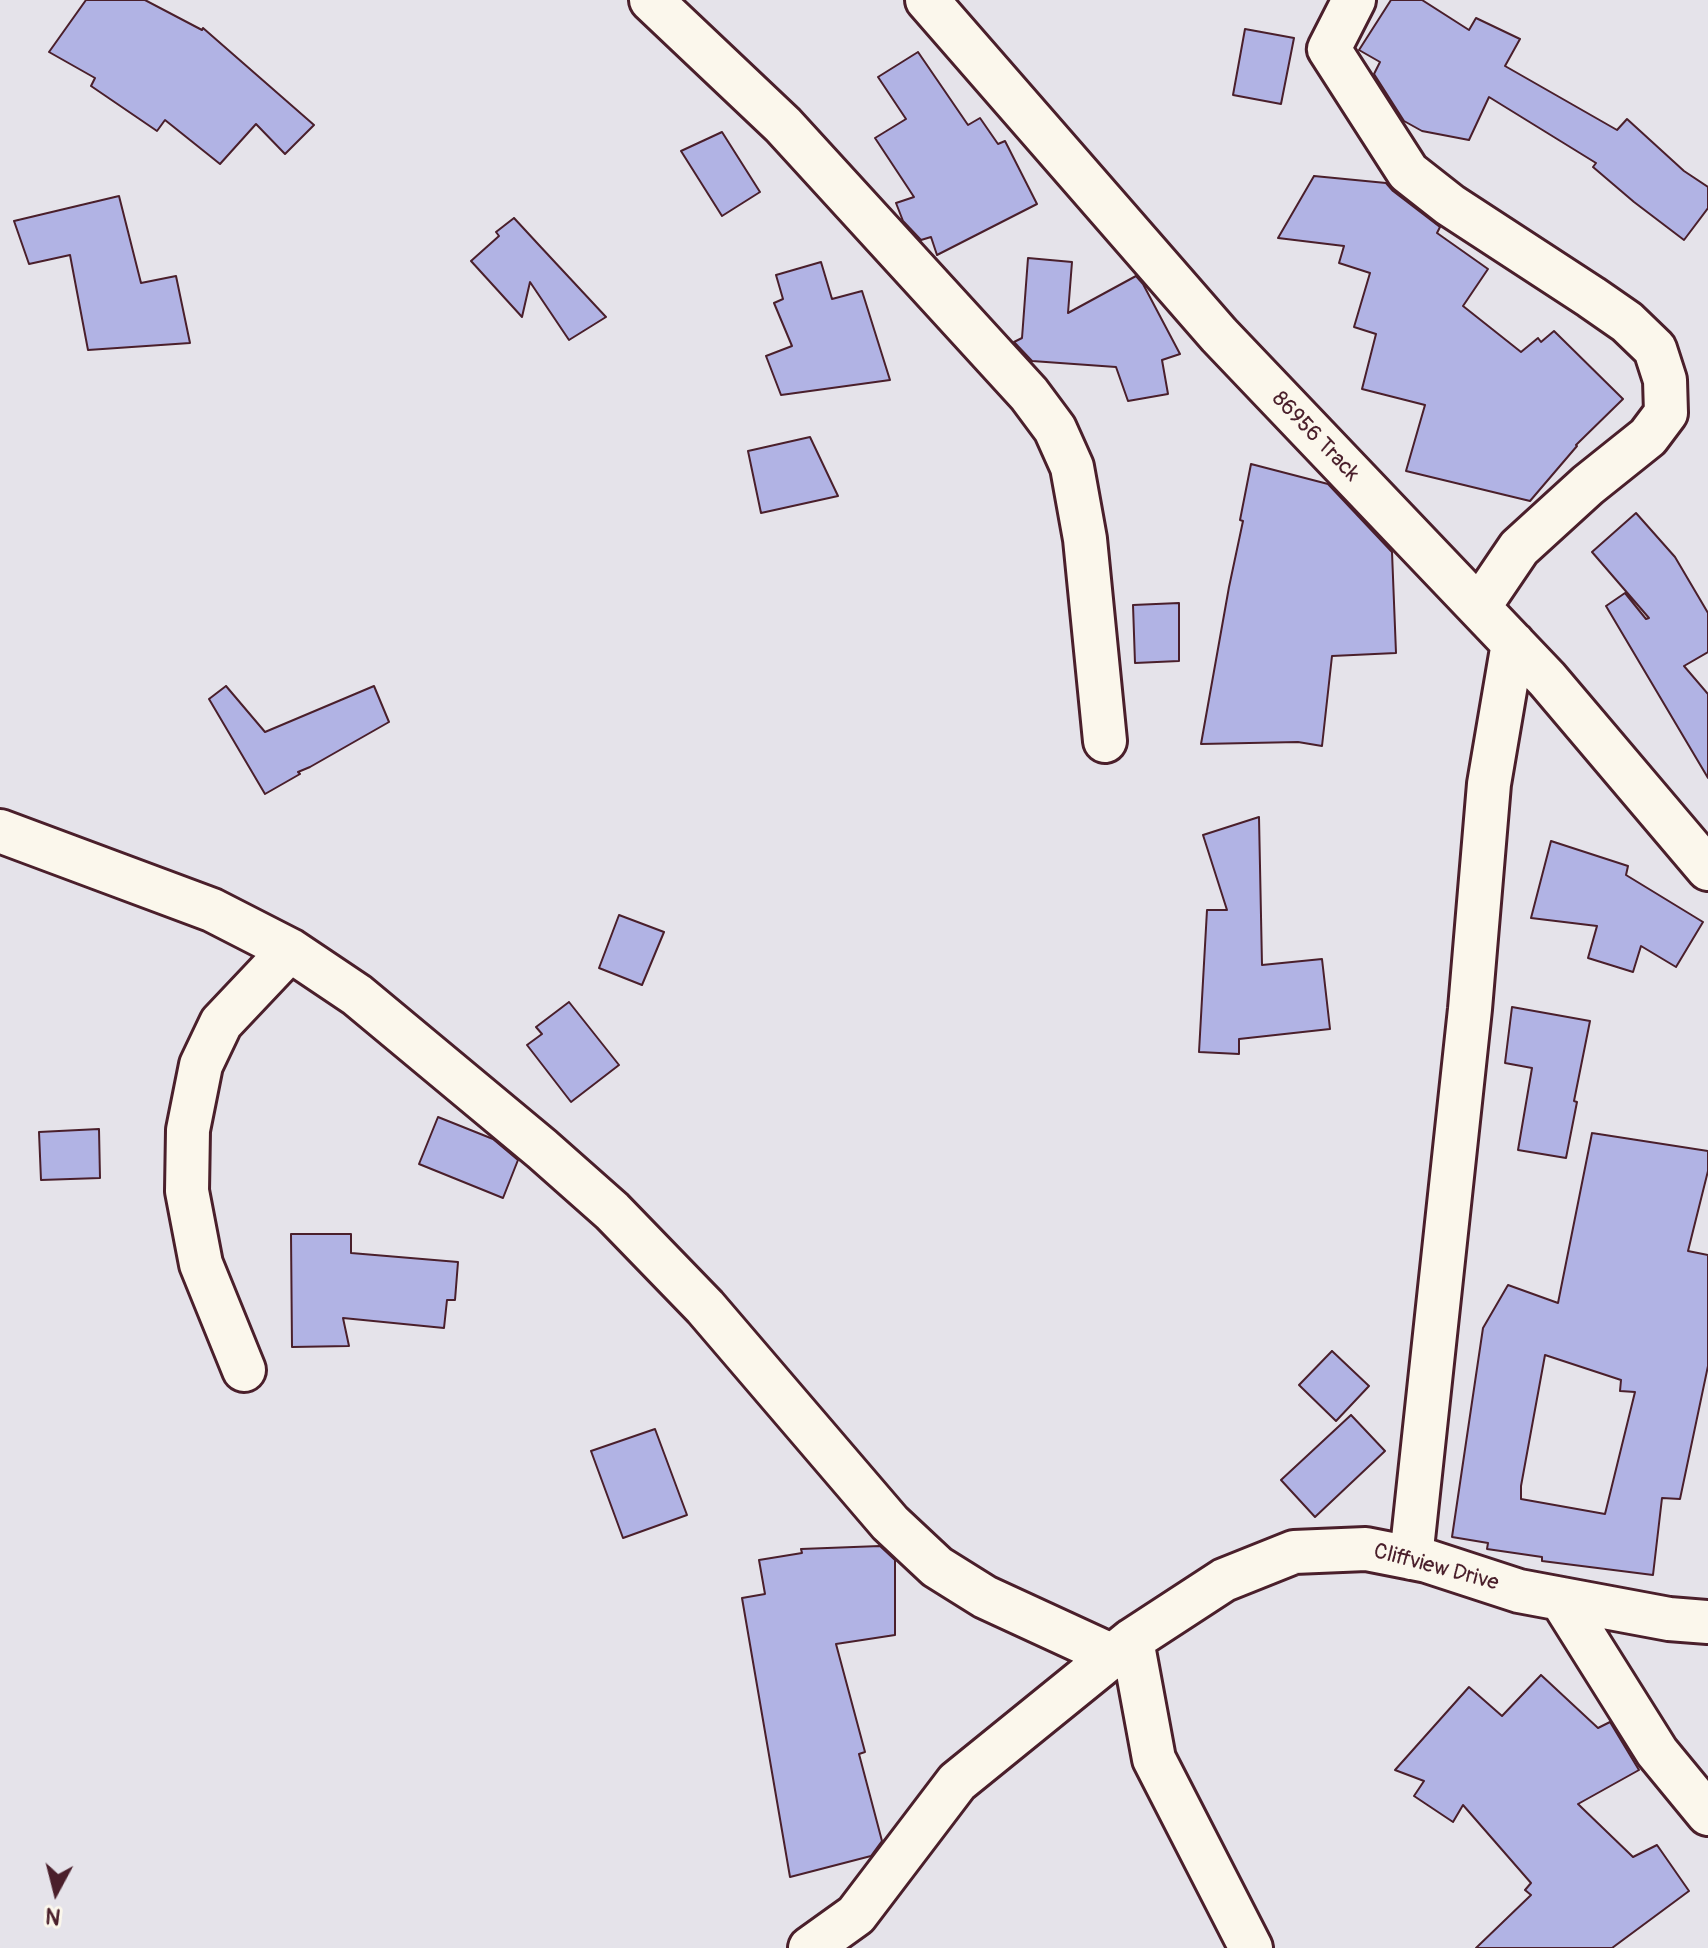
<!DOCTYPE html>
<html>
<head>
<meta charset="utf-8">
<style>
	body { margin:0 }
	#map { position:relative; width:1708px; height:1948px; overflow:hidden; background:#e5e3ea; font-family:Pangolin,sans-serif }
	canvas { display:block }
	.north { position:absolute; left:16px; top:1852px; width:80px; height:80px; -webkit-text-stroke:6px #fbf7ec; paint-order:stroke; rotate:187deg; font-size:22px; font-weight:700; line-height:32px; text-align:center; color:#4a1f2b }
	.north::after { content:''; display:block; margin:auto; width:28px; height:36px; background:#4a1f2b; clip-path:polygon(50% 0,100% 100%,50% 72%,0 100%) }
</style>
</head>
<body>
<div id="map">
<canvas width="1708" height="1948"></canvas>
<div class="north">N</div>
</div>
<script>
const context = document.querySelector('canvas').getContext('2d');
context.lineJoin = 'round';
function fillPath(path, color) { context.fillStyle = color; context.fill(path, 'evenodd'); }
const poly = rows => new Path2D(rows.map(r => 'M' + r).join(''));
function stroke(path, color, width, dash) { context.strokeStyle = color; context.lineWidth = width; context.lineCap = dash ? 'butt' : 'round'; context.setLineDash(dash || []); context.stroke(path); }
function write(font, color, halo, rows, align = 'center') {
  context.font = font + ' Pangolin,sans-serif'; context.lineWidth = 7; context.setLineDash([]); context.textBaseline = 'middle'; context.strokeStyle = halo; context.fillStyle = color; for (const [text, x, y, turn = 0] of rows) {
    context.save(); context.translate(x, y); context.rotate((+turn || 0) * Math.PI / 180); context.textAlign = isNaN(turn) ? turn : align; if (halo) context.strokeText(text, 0, 0); context.fillText(text, 0, 0); context.restore();
  }
}
const building = poly([
	[86,0,145,0,202,30,203,28,314,125,285,154,256,124,220,164,165,120,157,131,91,86,95,78,49,52,86,0],
	[1391,0,1422,0,1469,30,1476,18,1520,39,1505,66,1617,130,1627,119,1684,171,1708,187,1708,208,1684,240,1634,202,1593,167,1596,163,1489,97,1469,140,1422,131,1404,121,1374,74,1380,62,1359,50,1391,0],
	[1245,29,1294,38,1281,104,1233,95,1245,29],
	[918,52,968,125,980,118,998,144,1005,141,1037,204,937,255,931,237,921,240,903,221,896,203,914,197,875,138,906,119,878,77,918,52],
	[722,132,760,192,722,216,681,151,722,132],
	[1314,176,1386,183,1393,191,1440,227,1437,233,1488,269,1463,306,1521,352,1538,338,1541,342,1554,331,1623,399,1576,445,1577,446,1530,501,1406,471,1425,405,1362,389,1376,334,1354,327,1370,273,1339,263,1344,246,1278,238,1314,176],
	[119,196,141,283,176,276,190,343,88,350,70,255,29,264,14,221,119,196],
	[514,218,538,244,606,317,569,340,530,282,522,317,471,261,499,236,496,232,514,218],
	[1028,258,1072,262,1068,313,1136,276,1143,284,1180,354,1162,360,1168,394,1128,401,1116,367,1032,361,1014,342,1022,338,1028,258],
	[821,262,832,299,862,291,890,380,781,395,766,356,792,346,774,303,783,299,776,275,821,262],
	[810,437,838,496,761,513,748,451,810,437],
	[1251,464,1328,484,1392,552,1396,653,1332,656,1322,746,1298,742,1201,744,1229,587,1243,521,1240,520,1251,464],
	[1636,513,1675,557,1708,613,1708,652,1684,666,1708,694,1708,778,1606,606,1625,593,1646,619,1649,618,1592,552,1636,513],
	[1179,603,1179,661,1135,663,1133,605,1179,603],
	[226,686,265,732,374,686,389,722,310,767,298,772,300,774,265,794,209,699,226,686],
	[1259,817,1262,965,1322,959,1330,1029,1239,1039,1239,1054,1199,1052,1207,910,1227,910,1203,835,1259,817],
	[1551,841,1628,866,1626,875,1703,922,1676,967,1641,946,1633,972,1588,958,1597,926,1531,918,1551,841],
	[619,915,664,932,642,985,599,968,619,915],
	[569,1002,619,1065,571,1102,527,1045,542,1034,536,1027,569,1002],
	[1512,1007,1590,1021,1574,1101,1577,1102,1566,1158,1518,1150,1532,1068,1505,1063,1512,1007],
	[438,1117,493,1139,518,1160,503,1198,419,1164,438,1117],
	[99,1129,100,1178,41,1180,39,1132,99,1129],
	[1592,1133,1708,1151,1708,1171,1688,1251,1708,1255,1708,1366,1680,1499,1662,1498,1653,1575,1542,1561,1542,1557,1487,1549,1488,1543,1452,1537,1483,1328,1508,1285,1558,1303,1592,1133],
	[1545,1355,1621,1380,1620,1391,1635,1392,1605,1514,1521,1499,1521,1486,1545,1355],
	[291,1234,351,1234,351,1253,458,1262,455,1300,447,1300,444,1328,343,1318,349,1346,292,1347,291,1234],
	[1332,1351,1369,1386,1336,1421,1299,1385,1332,1351],
	[1351,1415,1385,1451,1315,1517,1281,1480,1351,1415],
	[655,1429,687,1515,623,1538,591,1451,655,1429],
	[880,1546,895,1560,895,1635,836,1644,865,1752,859,1754,882,1841,871,1856,790,1877,742,1598,765,1594,759,1560,802,1553,801,1549,880,1546],
	[1541,1675,1598,1728,1610,1722,1639,1770,1578,1804,1633,1857,1657,1845,1689,1891,1612,1948,1476,1948,1531,1895,1525,1890,1531,1883,1463,1805,1453,1822,1414,1796,1424,1781,1395,1770,1469,1687,1502,1716,1541,1675]
]);
fillPath(building, '#b1b3e4');
stroke(building, '#4a1f2b', 2);
const street = poly([
	[651,0,783,125,1029,394,1055,429,1072,467,1085,539,1105,741],
	[927,0,1219,335,1547,679,1708,869],
	[1354,0,1329,49,1408,172,1450,205,1591,297,1627,322,1655,349,1665,380,1666,413,1648,437,1588,485,1519,548,1479,607],
	[0,831,212,910,290,950,357,995,542,1149,612,1211,705,1307,890,1523,937,1567,985,1597,1113,1656],
	[244,1370,201,1264,187,1191,188,1130,201,1065,221,1023,290,950],
	[1411,1558,1470,1009,1489,784,1513,643],
	[1561,1599,1657,1752,1708,1814],
	[1132,1640,1154,1759,1251,1948],
	[810,1948,856,1915,957,1782,1132,1640,1224,1580,1294,1552,1366,1549,1427,1561,1519,1591,1669,1619,1708,1622]
]);
stroke(street, '#4a1f2b', 48);
stroke(street, '#fbf7ec', 42);
write('22px', '#4a1f2b', '#fbf7ec', [
	["86956 Track",1315,437,46],
	["Cliffview Drive",1436,1568,15]
]);
</script>
</body>
</html>
